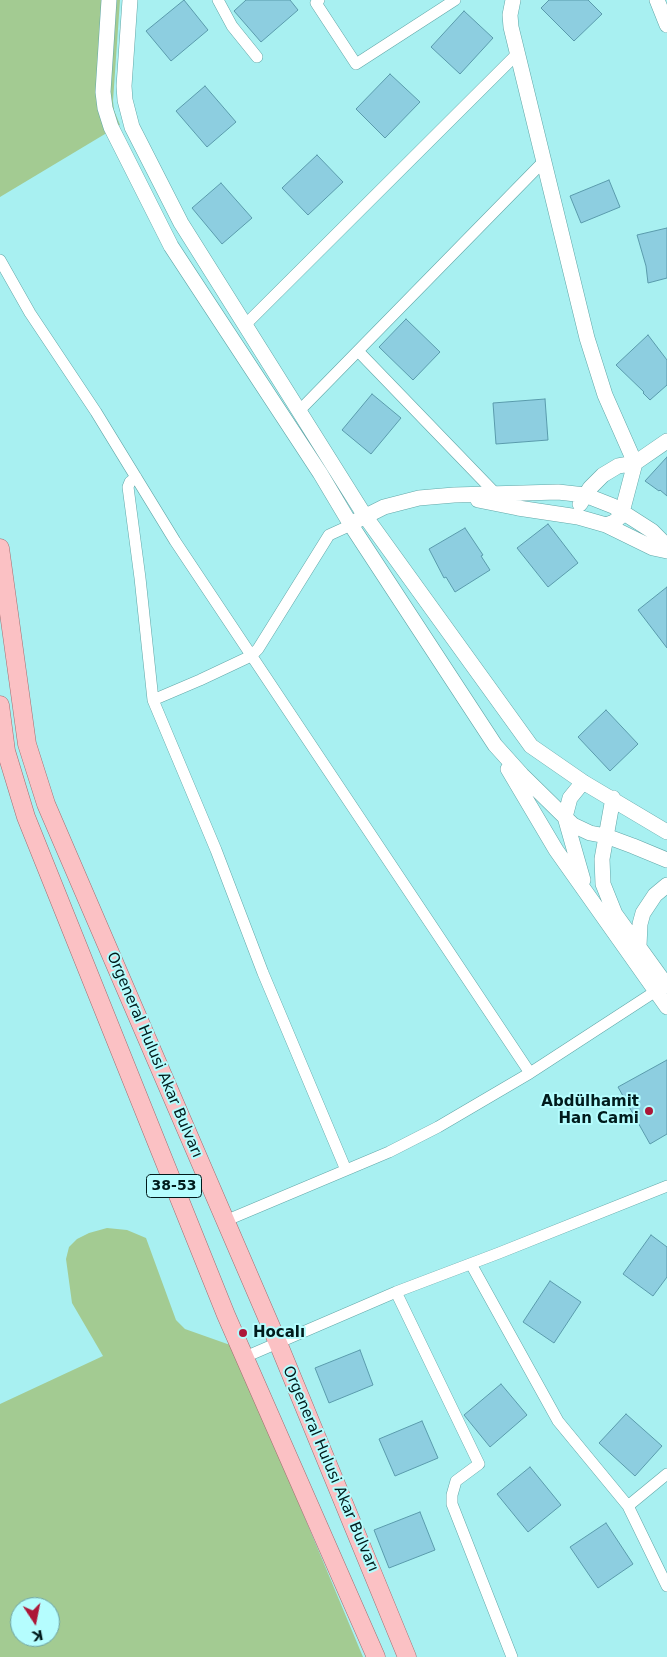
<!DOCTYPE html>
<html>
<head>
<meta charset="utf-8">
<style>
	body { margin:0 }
	#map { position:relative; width:667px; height:1657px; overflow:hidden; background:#a8f0f1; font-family:"DejaVu Sans",sans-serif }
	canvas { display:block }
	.north { position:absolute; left:10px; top:1597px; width:50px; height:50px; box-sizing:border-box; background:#b5fdfe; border:1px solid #6da3a4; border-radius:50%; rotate:169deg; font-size:14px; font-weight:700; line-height:20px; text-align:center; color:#001b1c }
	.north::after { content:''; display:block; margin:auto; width:18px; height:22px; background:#ac1738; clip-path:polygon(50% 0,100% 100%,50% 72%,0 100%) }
</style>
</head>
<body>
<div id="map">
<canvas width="667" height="1657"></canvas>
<div class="north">K</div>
</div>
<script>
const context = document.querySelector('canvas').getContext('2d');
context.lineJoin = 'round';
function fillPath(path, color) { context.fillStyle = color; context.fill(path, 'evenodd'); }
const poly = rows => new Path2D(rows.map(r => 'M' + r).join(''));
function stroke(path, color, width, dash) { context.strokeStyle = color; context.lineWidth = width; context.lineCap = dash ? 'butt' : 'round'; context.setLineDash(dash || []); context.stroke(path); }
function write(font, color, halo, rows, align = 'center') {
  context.font = font + ' "DejaVu Sans",sans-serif'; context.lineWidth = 4; context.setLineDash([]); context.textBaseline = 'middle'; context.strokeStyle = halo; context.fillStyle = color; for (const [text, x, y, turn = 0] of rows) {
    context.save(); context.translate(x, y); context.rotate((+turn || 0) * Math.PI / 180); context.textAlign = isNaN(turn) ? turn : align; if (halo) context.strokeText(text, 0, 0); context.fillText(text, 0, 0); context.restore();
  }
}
fillPath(poly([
	[0,0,120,0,113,101,114,110,120,125,0,197],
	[107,1228,127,1230,146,1238,176,1320,185,1329,233,1346,363,1657,0,1657,0,1404,103,1356,72,1303,66,1259,69,1247,77,1239,89,1233],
	[20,1607,50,1607,50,1637,20,1637]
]), '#a3cb92');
const building = poly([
	[184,0,208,30,171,61,146,31,184,0],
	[246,0,290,0,298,10,261,42,234,11,246,0],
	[549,0,588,0,602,14,574,41,541,8,549,0],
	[464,11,493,38,460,74,431,47,464,11],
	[390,74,420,102,385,138,356,109,390,74],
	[205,86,236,122,207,147,176,111,205,86],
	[317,155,343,182,308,215,282,188,317,155],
	[609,180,620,207,581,223,570,196,609,180],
	[221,183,252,218,222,244,192,208,221,183],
	[667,228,667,278,648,283,646,266,637,235,667,228],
	[406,319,440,352,413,380,379,347,406,319],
	[648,335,667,360,667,385,650,400,643,393,644,392,616,365,648,335],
	[372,394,401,418,371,454,342,430,372,394],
	[545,399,548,440,496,444,493,403,545,399],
	[667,457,667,496,660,490,659,491,645,481,667,457],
	[548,524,578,563,548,587,517,548,548,524],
	[465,528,483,555,481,556,490,570,455,592,446,577,444,578,429,549,465,528],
	[667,587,667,648,638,610,667,587],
	[606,710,638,744,610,771,578,737,606,710],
	[667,1060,667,1134,650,1144,618,1087,667,1060],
	[651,1235,667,1247,667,1277,653,1296,623,1274,651,1235],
	[550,1281,581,1302,554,1343,523,1322,550,1281],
	[360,1350,373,1385,329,1403,315,1368,360,1350],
	[501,1384,527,1415,490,1447,464,1415,501,1384],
	[626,1414,662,1446,635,1476,599,1443,626,1414],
	[422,1421,438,1458,395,1476,379,1439,422,1421],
	[530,1467,561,1505,528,1532,497,1494,530,1467],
	[420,1512,435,1550,389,1568,374,1530,420,1512],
	[606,1523,633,1564,598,1588,570,1547,606,1523]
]);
fillPath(building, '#8dcee0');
stroke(building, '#5a9bac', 1);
const street = poly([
	[218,0,232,26,257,57],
	[319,0,316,3,356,64,455,0],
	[0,260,30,313,96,412,175,541,530,1073],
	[245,325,517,54],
	[358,351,496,494],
	[299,411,543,162],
	[136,477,130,482,128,487,140,578,153,700,216,850,263,973,346,1170],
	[153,700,200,680,251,656,258,649,329,535,351,525],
	[225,1221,389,1152,438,1127,530,1073,656,991],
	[471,1264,558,1421,628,1506],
	[396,1292,479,1464,456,1481,452,1495,452,1504,512,1657],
	[245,1357,396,1292,499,1253,667,1186],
	[667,1474,628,1506,667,1586]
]);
const secondary = poly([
	[109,0,103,92,105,108,111,127,171,246,320,473,351,525,495,745,522,775,573,825,590,833,606,836,633,846,667,860],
	[130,0,124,86,125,100,132,127,181,223,198,250,365,516,531,746,583,782,667,832],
	[513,0,510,15,511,27,587,338,605,395,635,463,621,516,614,522,606,525],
	[657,0,667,25],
	[478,500,518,508,578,517,606,525,653,548,667,551],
	[580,504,590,488,603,475,618,466,635,463,667,441],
	[356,521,384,507,419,498,454,495,558,492,585,495,613,506,652,531,667,546],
	[508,769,556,850,667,1007],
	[583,782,570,798,565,817,583,880],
	[613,798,602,859,603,884,615,914,667,986],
	[639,946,640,924,643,913,655,895,667,885]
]);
const primary = poly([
	[0,548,27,744,46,804,278,1343,407,1657],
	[0,705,6,751,26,817,226,1315,376,1657]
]);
stroke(street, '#61a7a8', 12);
stroke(secondary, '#61a7a8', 16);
stroke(primary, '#a16c6f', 19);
stroke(street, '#fff', 11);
stroke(secondary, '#fff', 15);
stroke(primary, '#fbc1c4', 18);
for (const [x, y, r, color] of [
	[649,1111,5,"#ac1738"],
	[243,1333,5,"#ac1738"]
]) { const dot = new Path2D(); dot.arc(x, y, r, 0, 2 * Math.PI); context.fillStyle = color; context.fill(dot); stroke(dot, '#b5fdfe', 2); }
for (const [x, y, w] of [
	[174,1186,55]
]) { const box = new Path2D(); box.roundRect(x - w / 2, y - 11.5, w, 23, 4); context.fillStyle = '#b5fdfe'; context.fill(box); stroke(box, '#001b1c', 1); }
write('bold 14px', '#001b1c', null, [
	["38-53",174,1186]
]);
write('15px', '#001b1c', '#b5fdfe', [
	["Orgeneral Hulusi Akar Bulvarı",154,1055,67],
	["Orgeneral Hulusi Akar Bulvarı",330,1469,67]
]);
write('bold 15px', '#001b1c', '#b5fdfe', [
	["Abdülhamit",639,1102],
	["Han Cami",639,1119],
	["Hocalı",253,1333,"left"]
], 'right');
</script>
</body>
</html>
